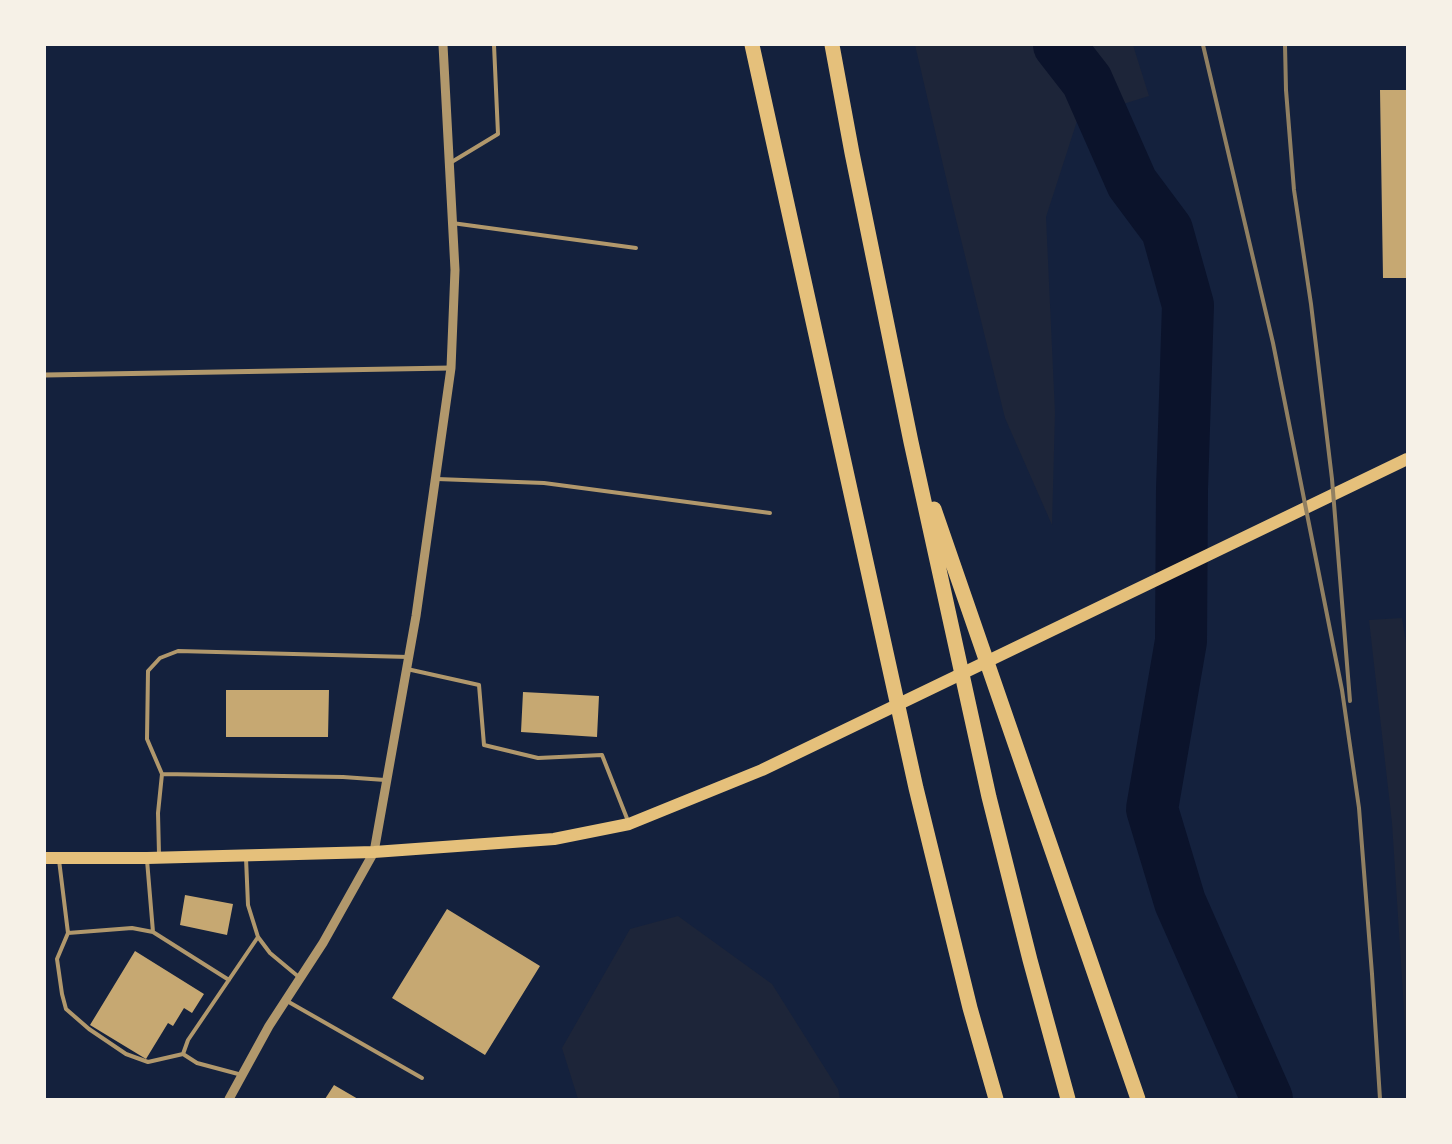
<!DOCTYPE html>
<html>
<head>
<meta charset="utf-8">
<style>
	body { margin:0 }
	#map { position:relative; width:1452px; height:1144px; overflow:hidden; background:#14213d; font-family:"Public Sans",sans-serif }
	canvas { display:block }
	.frame { position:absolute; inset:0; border:46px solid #f6f1e7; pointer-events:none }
</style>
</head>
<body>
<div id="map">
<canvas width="1452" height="1144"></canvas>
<div class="frame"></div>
</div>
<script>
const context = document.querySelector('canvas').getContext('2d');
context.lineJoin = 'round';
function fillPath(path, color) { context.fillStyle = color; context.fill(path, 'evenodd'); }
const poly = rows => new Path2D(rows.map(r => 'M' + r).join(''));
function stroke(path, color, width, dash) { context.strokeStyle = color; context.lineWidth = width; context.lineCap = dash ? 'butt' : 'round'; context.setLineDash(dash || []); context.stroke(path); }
fillPath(poly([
	[915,45,1133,45,1149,96,1078,118,1046,217,1055,413,1052,525,1005,418,951,199],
	[1402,618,1407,649,1407,1057,1392,823,1369,620],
	[678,916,772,984,838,1089,840,1099,578,1099,562,1048,630,929]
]), '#1d2539');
stroke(poly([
	[1059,45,1087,81,1132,183,1167,230,1188,305,1182,489,1181,641,1152,809,1180,902,1267,1099]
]), '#0b132b', 52);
fillPath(poly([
	[1380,90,1407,90,1407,278,1383,278],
	[226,690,329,690,328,737,226,737],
	[523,692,599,696,597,737,521,732],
	[185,895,233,904,227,935,180,925],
	[447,909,540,966,485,1055,392,998],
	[135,951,204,994,192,1013,184,1008,173,1026,168,1023,146,1059,90,1025],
	[334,1085,358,1099,325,1099]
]), '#c6a872');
stroke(poly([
	[450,163,498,134,494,45],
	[452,223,636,248],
	[437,479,544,483,770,513],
	[407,669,479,685,484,745,538,758,602,755,628,821],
	[385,780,343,777,162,774,147,739,148,671,160,658,178,651,409,657],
	[159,854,158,813,162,774],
	[246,858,248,905,258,937,270,953,300,978],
	[59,860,68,933,132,928,153,932,229,980],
	[147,860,153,932],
	[68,933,57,959,62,994,66,1009,89,1029,126,1054,148,1062,183,1054],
	[287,1001,422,1078],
	[242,1075,197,1063,183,1054,188,1040,258,937]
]), '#b1986c', 4);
stroke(poly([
	[45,375,451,368]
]), '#b1986c', 5);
stroke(poly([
	[229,1099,269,1026,323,943,374,852,416,616,451,368,455,270,443,45]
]), '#b1986c', 9);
stroke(poly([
	[45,858,147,858,374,852,554,839,629,824,762,770,1407,459]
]), '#e5c07b', 12);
stroke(poly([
	[752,45,916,788,970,1008,996,1099],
	[832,45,852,153,911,442,989,797,1030,960,1068,1099],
	[934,509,1138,1099]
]), '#e5c07b', 15);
stroke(poly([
	[1203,45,1273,343,1342,690,1359,808,1372,974,1380,1099],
	[1285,45,1286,90,1294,190,1311,304,1332,479,1350,701]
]), '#918062', 4);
</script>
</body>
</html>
